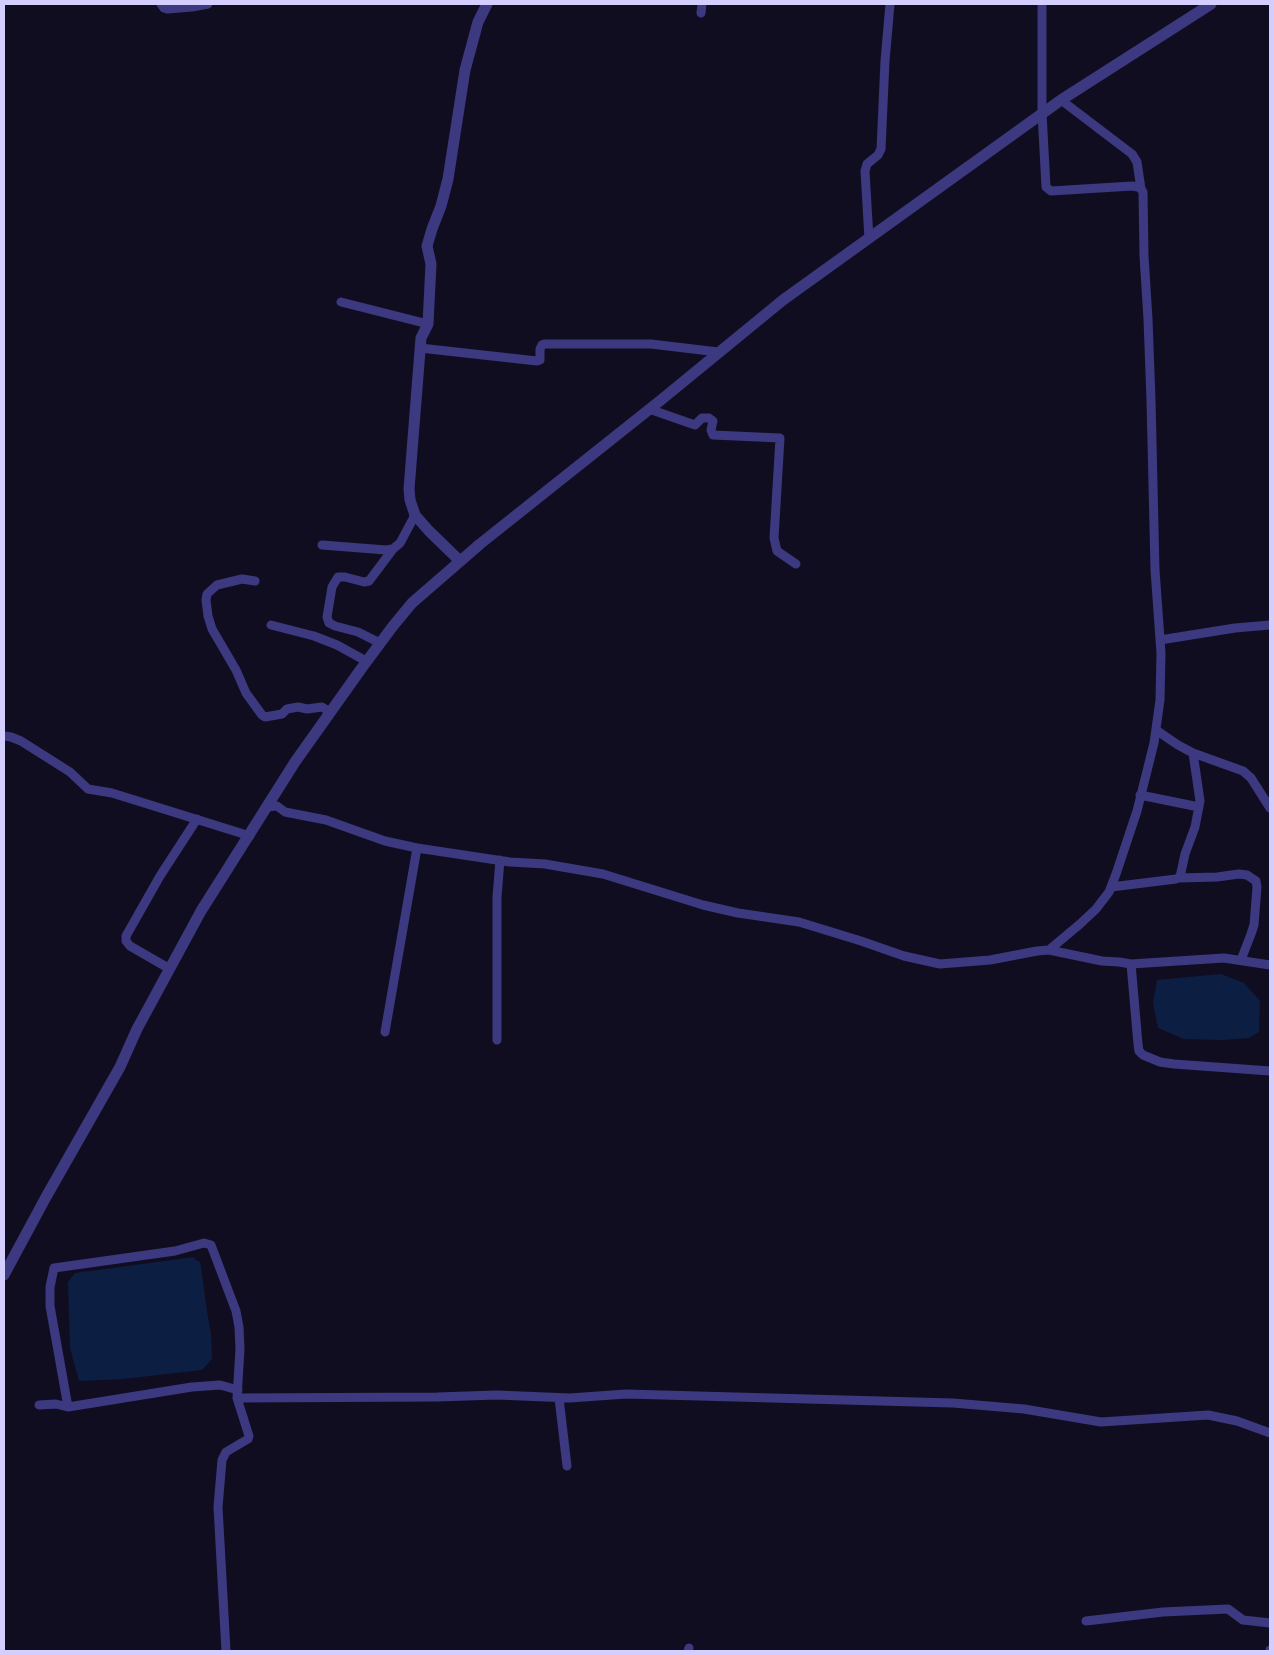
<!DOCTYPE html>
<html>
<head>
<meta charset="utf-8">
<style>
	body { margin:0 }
	#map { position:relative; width:1274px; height:1655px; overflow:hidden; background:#110d21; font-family:Karla,sans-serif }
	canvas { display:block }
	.frame { position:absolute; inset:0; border:5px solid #d4cefe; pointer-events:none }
</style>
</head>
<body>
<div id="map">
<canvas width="1274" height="1655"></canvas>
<div class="frame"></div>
</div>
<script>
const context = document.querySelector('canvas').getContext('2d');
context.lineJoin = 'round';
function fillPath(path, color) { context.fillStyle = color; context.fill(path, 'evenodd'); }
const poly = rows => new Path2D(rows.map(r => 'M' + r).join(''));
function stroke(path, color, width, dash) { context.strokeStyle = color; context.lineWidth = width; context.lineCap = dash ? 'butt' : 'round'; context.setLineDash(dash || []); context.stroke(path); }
fillPath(poly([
	[1221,974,1244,983,1260,1001,1259,1032,1249,1038,1223,1040,1184,1039,1158,1028,1153,1003,1157,980],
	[194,1257,196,1260,200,1262,201,1267,207,1311,211,1335,212,1359,202,1370,123,1379,79,1381,70,1348,68,1282,75,1273]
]), '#0c1f42');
stroke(poly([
	[161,4,164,8,167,9,192,7,208,4],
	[1042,4,1042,113,1046,187,1051,191,1132,186,1138,187,1141,189,1143,192,1144,256,1148,319,1151,400,1155,570,1161,653,1160,700,1154,743,1137,811,1116,874,1109,892,1096,909,1080,924,1049,950],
	[701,13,702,4],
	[1061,100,1132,154,1137,162,1141,189],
	[869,239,865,171,867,164,878,155,881,149,885,61,890,4],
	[341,302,428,324],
	[420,348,537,361,540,360,540,349,542,345,544,344,651,344,718,352],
	[649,409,695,425,702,418,709,418,713,421,711,430,713,435,780,438,774,538,777,551,796,564],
	[322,545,386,550,393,549,400,543,415,515],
	[255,581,242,579,217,585,207,594,206,600,208,616,212,629,236,670,246,693,262,715,265,717,282,714,287,709,298,707,307,709,322,707,330,712],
	[271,625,314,636,337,645,366,661],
	[1160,640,1235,628,1270,625],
	[380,643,358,632,335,626,329,623,327,617,332,587,338,577,345,577,364,582,369,581,393,549],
	[1156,730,1178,745,1193,753,1243,771,1251,778,1270,808],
	[4,736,11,737,21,741,70,772,88,789,112,793,250,836],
	[1140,795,1199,807],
	[266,807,277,806,285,812,326,820,385,841,417,848,510,862,545,864,603,874,703,905,738,913,799,922,861,941,904,956,940,964,990,960,1037,951,1049,950,1102,961,1119,962,1131,964,1224,958,1270,965],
	[1179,878,1217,877,1239,874,1247,875,1256,881,1257,887,1254,925,1251,934,1241,960],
	[1111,887,1176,879,1180,877,1185,854,1195,827,1200,801,1193,753],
	[1131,964,1138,1044,1139,1051,1143,1055,1160,1062,1174,1064,1270,1071],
	[170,969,130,946,126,941,126,936,160,876,197,819],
	[385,1032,417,848],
	[497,1040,497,897,500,860],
	[237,1398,437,1397,497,1395,570,1398,626,1394,953,1403,1024,1409,1101,1422,1208,1415,1237,1421,1270,1433],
	[559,1398,567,1466],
	[39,1405,56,1404,68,1407,192,1387,220,1385,238,1390],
	[68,1407,50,1306,50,1287,54,1268,175,1251,204,1243,211,1245,236,1311,239,1327,240,1349,237,1398,249,1436,248,1439,226,1452,222,1460,218,1507,226,1651],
	[1086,1621,1163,1612,1228,1609,1243,1620,1270,1623],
	[688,1651,689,1648],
	[1270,1651,1270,1650]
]), '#3c3980', 9);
stroke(poly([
	[460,561,429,531,415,515,410,500,409,489,421,338,428,324,431,264,427,246,432,229,441,206,448,179,465,70,478,22,487,4],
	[4,1275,46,1197,120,1067,137,1029,201,911,295,762,361,669,393,626,412,603,480,544,661,400,783,300,1061,100,1211,4]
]), '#3c3980', 11);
</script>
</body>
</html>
